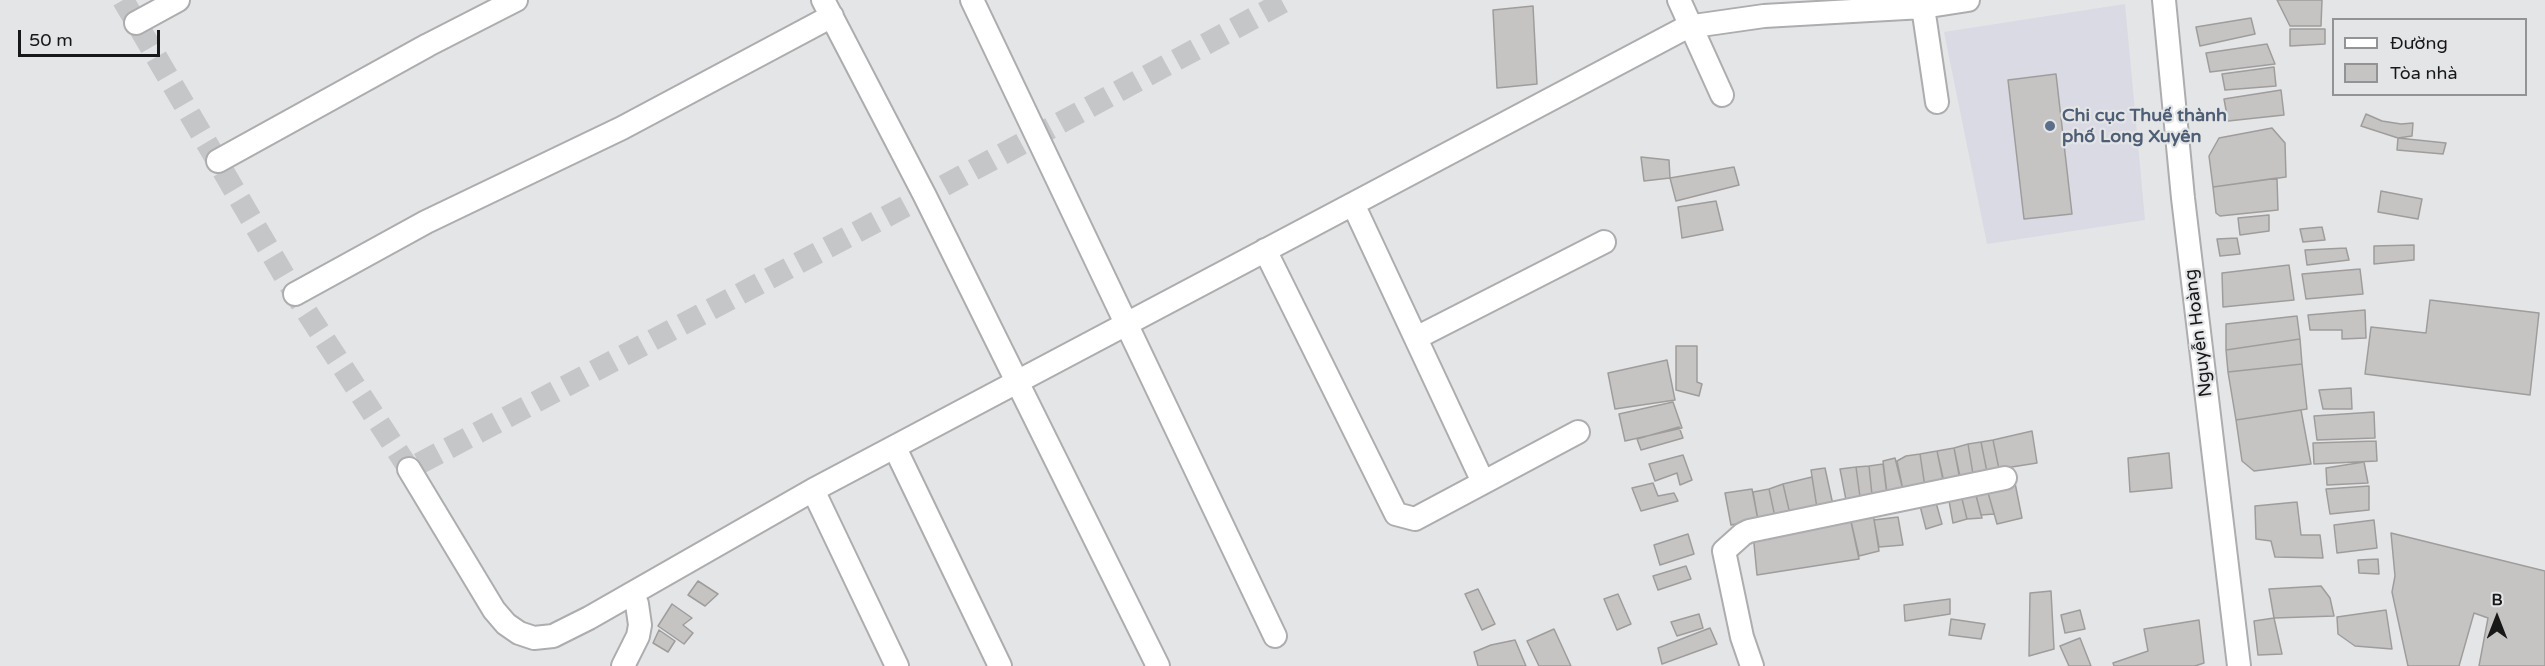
<!DOCTYPE html>
<html>
<head>
<meta charset="utf-8">
<style>
	body { margin:0 }
	#map { position:relative; width:2545px; height:666px; overflow:hidden; background:#e4e5e7; font-family:"Varela Round",sans-serif }
	canvas { display:block }
	.legend { position:absolute; left:2332px; top:18px; width:195px; height:78px; box-sizing:border-box; background:#e4e5e7; border:2px solid #929395; margin:0; padding:8px 10px; list-style:none; font-size:18px; color:#181819 }
	.legend li { display:flex; align-items:center; gap:12px; height:30px }
	.legend b { width:30px; border:2px solid #929395 }
	.north { position:absolute; left:2467px; top:588px; width:60px; height:60px; -webkit-text-stroke:4px #e4e5e7; paint-order:stroke; rotate:0deg; font-size:16px; font-weight:700; line-height:24px; text-align:center; color:#181819 }
	.north::after { content:''; display:block; margin:auto; width:21px; height:27px; background:#181819; clip-path:polygon(50% 0,100% 100%,50% 72%,0 100%) }
	.scale { position:absolute; left:18px; top:30px; width:142px; height:27px; box-sizing:border-box; border:3px solid #181819; border-top:0; padding-left:8px; font-size:18px; line-height:21px; white-space:nowrap; color:#181819; -webkit-text-stroke:4px #e4e5e7; paint-order:stroke }
</style>
</head>
<body>
<div id="map">
<canvas width="2545" height="666"></canvas>
<ul class="legend">
<li><b style="height:8px;background:#fff"></b>Đường</li>
<li><b style="height:16px;background:#c6c3c3"></b>Tòa nhà</li>
</ul>
<div class="north">B</div>
<div class="scale">50 m</div>
</div>
<script>
const context = document.querySelector('canvas').getContext('2d');
context.lineJoin = 'round';
function fillPath(path, color) { context.fillStyle = color; context.fill(path, 'evenodd'); }
const poly = rows => new Path2D(rows.map(r => 'M' + r).join(''));
function stroke(path, color, width, dash) { context.strokeStyle = color; context.lineWidth = width; context.lineCap = dash ? 'butt' : 'round'; context.setLineDash(dash || []); context.stroke(path); }
function write(font, color, halo, rows, align = 'center') {
  context.font = font + ' "Varela Round",sans-serif'; context.lineWidth = 4.5; context.setLineDash([]); context.textBaseline = 'middle'; context.strokeStyle = halo; context.fillStyle = color; for (const [text, x, y, turn = 0] of rows) {
    context.save(); context.translate(x, y); context.rotate((+turn || 0) * Math.PI / 180); context.textAlign = isNaN(turn) ? turn : align; if (halo) context.strokeText(text, 0, 0); context.fillText(text, 0, 0); context.restore();
  }
}
fillPath(poly([
	[2125,4,2145,220,1987,244,1944,32]
]), '#d9dae3');
const building = poly([
	[2277,0,2322,0,2321,26,2290,26,2277,0],
	[1533,6,1537,84,1497,88,1493,10,1533,6],
	[2251,18,2255,34,2200,46,2196,27,2251,18],
	[2290,29,2325,29,2325,44,2290,46,2290,29],
	[2267,44,2275,64,2210,72,2206,53,2267,44],
	[2274,67,2276,86,2225,90,2222,74,2274,67],
	[2056,74,2072,214,2024,219,2008,80,2056,74],
	[2281,90,2284,115,2228,121,2224,99,2281,90],
	[2366,114,2382,121,2401,124,2413,123,2412,136,2398,138,2361,126,2366,114],
	[2272,128,2285,143,2286,177,2213,187,2209,156,2219,138,2272,128],
	[2398,138,2446,143,2443,154,2397,150,2398,138],
	[1641,157,1669,160,1670,178,1644,181,1641,157],
	[1734,167,1739,185,1676,201,1670,178,1734,167],
	[2277,178,2278,210,2220,216,2216,213,2213,187,2277,178],
	[2381,191,2422,199,2418,219,2378,212,2381,191],
	[1716,201,1723,230,1682,238,1678,207,1716,201],
	[2269,215,2269,231,2240,235,2238,218,2269,215],
	[2322,227,2325,240,2303,242,2300,229,2322,227],
	[2237,238,2240,254,2220,256,2217,239,2237,238],
	[2414,245,2414,260,2374,264,2374,246,2414,245],
	[2346,248,2349,260,2307,265,2305,250,2346,248],
	[2289,265,2294,300,2223,307,2222,273,2289,265],
	[2360,269,2363,294,2306,299,2302,274,2360,269],
	[2430,300,2539,313,2530,395,2365,374,2371,327,2426,333,2430,300],
	[2365,310,2366,338,2342,339,2342,330,2310,330,2308,315,2365,310],
	[2297,316,2300,339,2226,350,2226,324,2297,316],
	[2300,339,2302,364,2228,372,2226,350,2300,339],
	[1676,346,1697,346,1697,382,1702,384,1699,396,1676,390,1676,346],
	[1667,360,1675,400,1615,409,1608,373,1667,360],
	[2302,364,2307,409,2236,420,2228,372,2302,364],
	[2351,388,2352,409,2323,409,2319,390,2351,388],
	[1673,402,1682,428,1625,441,1619,414,1673,402],
	[2301,410,2311,464,2254,471,2242,461,2236,420,2301,410],
	[2374,412,2375,438,2317,440,2314,416,2374,412],
	[1679,427,1683,438,1641,450,1637,439,1679,427],
	[2032,431,2037,463,1999,469,1993,440,2032,431],
	[1993,440,1999,469,1987,472,1981,442,1993,440],
	[2376,441,2377,461,2314,464,2313,443,2376,441],
	[1981,442,1987,472,1973,474,1968,444,1981,442],
	[1968,444,1973,474,1960,477,1954,448,1968,444],
	[1954,448,1960,480,1944,482,1937,451,1954,448],
	[1937,451,1944,485,1925,487,1920,454,1937,451],
	[2169,453,2172,488,2130,492,2128,458,2169,453],
	[1920,454,1925,487,1903,490,1897,461,1906,456,1920,454],
	[1683,455,1692,480,1680,485,1677,473,1655,481,1649,464,1683,455],
	[1895,458,1903,490,1887,493,1883,461,1895,458],
	[2364,462,2368,483,2327,485,2326,468,2364,462],
	[1883,464,1887,495,1872,495,1869,466,1883,464],
	[1869,466,1872,495,1860,497,1856,467,1869,466],
	[1856,467,1860,497,1846,500,1840,469,1856,467],
	[1825,468,1833,505,1817,508,1811,470,1825,468],
	[1812,477,1817,508,1790,514,1783,484,1812,477],
	[1653,483,1658,496,1674,493,1678,501,1641,511,1632,488,1653,483],
	[2015,483,2022,518,1997,524,1987,489,2015,483],
	[1783,484,1790,514,1775,517,1769,489,1783,484],
	[2369,486,2369,510,2330,514,2326,489,2369,486],
	[1974,488,1982,518,1967,519,1960,491,1974,488],
	[1752,489,1758,520,1731,525,1725,493,1752,489],
	[1769,489,1775,517,1758,520,1753,492,1769,489],
	[1987,489,1994,514,1981,515,1975,491,1987,489],
	[1960,491,1967,519,1953,523,1948,495,1960,491],
	[1935,499,1942,524,1926,529,1919,502,1935,499],
	[2297,502,2301,535,2320,535,2323,558,2275,557,2271,541,2256,539,2255,506,2297,502],
	[1873,513,1879,551,1859,556,1850,517,1873,513],
	[1850,517,1859,559,1757,575,1753,533,1850,517],
	[1898,517,1903,545,1879,547,1874,520,1898,517],
	[2374,520,2377,548,2337,553,2334,525,2374,520],
	[2391,533,2545,571,2545,666,2479,666,2488,618,2474,613,2459,666,2408,666,2392,592,2395,576,2391,533],
	[1688,534,1694,554,1660,565,1654,545,1688,534],
	[2378,559,2379,574,2359,573,2358,560,2378,559],
	[1686,566,1691,579,1658,590,1653,576,1686,566],
	[698,581,718,594,705,606,688,595,698,581],
	[2321,586,2330,598,2334,616,2274,618,2269,589,2321,586],
	[1478,589,1495,624,1482,630,1465,594,1478,589],
	[2051,591,2054,649,2029,656,2030,593,2051,591],
	[1618,594,1631,624,1617,630,1604,599,1618,594],
	[1950,599,1950,614,1905,621,1904,605,1950,599],
	[672,604,692,618,683,625,693,633,684,644,658,626,672,604],
	[2080,610,2085,629,2065,633,2061,615,2080,610],
	[2386,610,2392,649,2355,646,2338,634,2337,617,2386,610],
	[1699,614,1703,628,1677,636,1671,622,1699,614],
	[2274,618,2282,654,2258,655,2254,621,2274,618],
	[1951,619,1985,624,1981,639,1949,635,1951,619],
	[2199,620,2204,663,2195,666,2114,666,2113,663,2148,651,2144,629,2199,620],
	[1710,628,1717,644,1662,664,1658,648,1710,628],
	[1554,629,1571,666,1539,666,1527,641,1554,629],
	[659,630,675,641,668,652,653,643,659,630],
	[2080,638,2091,666,2069,666,2060,646,2080,638],
	[1515,640,1526,666,1478,666,1474,652,1491,645,1515,640]
]);
fillPath(building, '#c6c3c3');
stroke(building, '#9f9d9c', 1.5);
stroke(poly([
	[123,0,295,294,409,469,925,196,1287,0]
]), '#c5c6c8', 22, [22, 11]);
const minor = poly([
	[823,0,925,196,1158,666],
	[972,0,1275,636],
	[1679,0,1722,95],
	[2164,0,2183,198,2239,666],
	[1923,7,1937,102],
	[136,23,178,0],
	[218,161,428,45,516,0],
	[1353,204,1483,482],
	[1265,250,1396,514,1415,519,1578,432],
	[295,294,426,222,622,128,832,16],
	[1416,338,1604,242],
	[895,448,1000,666],
	[409,469,494,610,506,624,519,633,534,638,553,636,589,618,813,490],
	[623,666,638,636,640,625,637,604,631,594],
	[897,666,813,490,1687,27,1764,16,1923,7,1968,0],
	[1752,666,1742,637,1724,551,1743,534,1749,531,2005,478]
]);
stroke(minor, '#adadaf', 26);
stroke(minor, '#fff', 22);
for (const [x, y, r, color] of [
	[2050,126,6,"#5c6f8a"]
]) { const dot = new Path2D(); dot.arc(x, y, r, 0, 2 * Math.PI); context.fillStyle = color; context.fill(dot); stroke(dot, '#e4e5e7', 2); }
write('bold 18px', '#4e5e75', '#e4e5e7', [
	["Chi cục Thuế thành",2062,116],
	["phố Long Xuyên",2062,137]
], 'left');
write('18px', '#181819', '#e4e5e7', [
	["Nguyễn Hoàng",2199,333,-97]
]);
</script>
</body>
</html>
